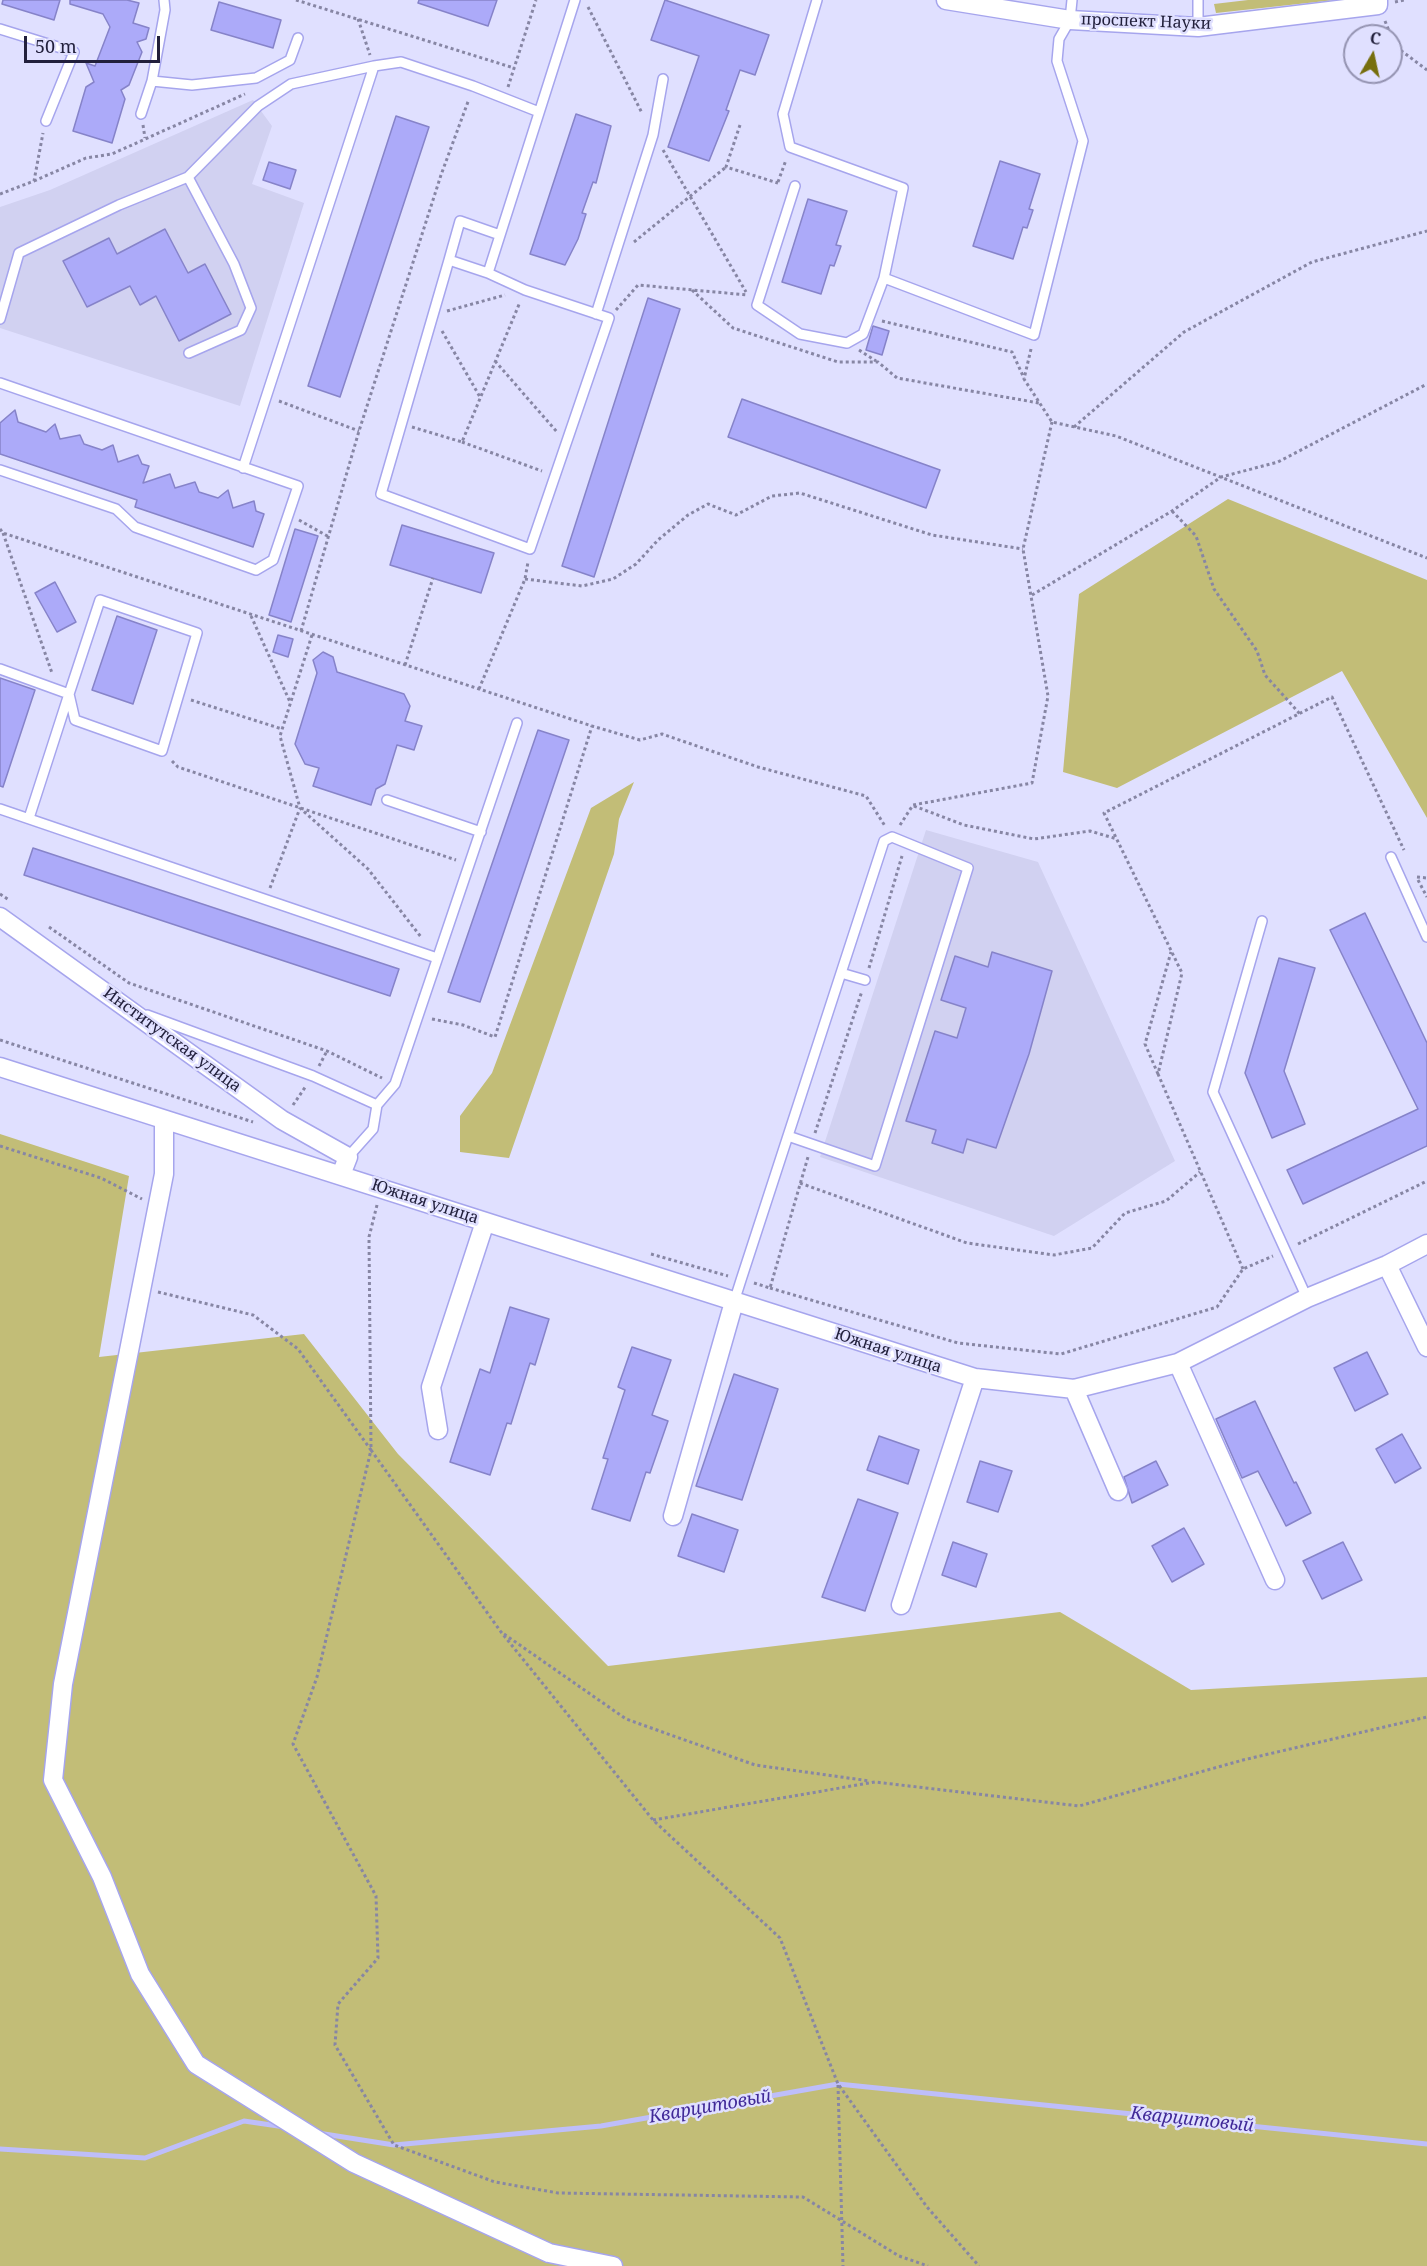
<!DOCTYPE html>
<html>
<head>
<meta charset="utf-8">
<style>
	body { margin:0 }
	#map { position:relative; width:1427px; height:2266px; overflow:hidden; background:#e0e0ff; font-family:"Noto Serif",serif }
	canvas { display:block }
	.north { position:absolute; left:1343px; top:24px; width:60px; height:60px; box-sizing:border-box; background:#e0e0ff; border:2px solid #9493b1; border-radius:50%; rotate:9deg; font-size:16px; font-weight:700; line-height:24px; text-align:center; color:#22203c }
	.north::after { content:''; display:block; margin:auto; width:21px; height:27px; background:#766e0d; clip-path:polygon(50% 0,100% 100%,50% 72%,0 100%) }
	.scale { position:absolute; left:24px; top:36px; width:136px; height:27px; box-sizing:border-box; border:3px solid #22203c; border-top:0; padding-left:8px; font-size:18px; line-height:21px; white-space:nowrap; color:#22203c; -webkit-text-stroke:4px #e0e0ff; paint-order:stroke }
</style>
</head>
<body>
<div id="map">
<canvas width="1427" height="2266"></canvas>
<div class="north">С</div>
<div class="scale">50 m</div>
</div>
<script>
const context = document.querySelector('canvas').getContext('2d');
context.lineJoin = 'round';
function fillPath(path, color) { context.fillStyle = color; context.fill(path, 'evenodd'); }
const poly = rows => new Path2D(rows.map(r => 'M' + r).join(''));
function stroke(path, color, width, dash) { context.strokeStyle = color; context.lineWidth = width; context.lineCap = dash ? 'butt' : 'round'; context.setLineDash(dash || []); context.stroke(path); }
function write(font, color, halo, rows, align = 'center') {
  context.font = font + ' "Noto Serif",serif'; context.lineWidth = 5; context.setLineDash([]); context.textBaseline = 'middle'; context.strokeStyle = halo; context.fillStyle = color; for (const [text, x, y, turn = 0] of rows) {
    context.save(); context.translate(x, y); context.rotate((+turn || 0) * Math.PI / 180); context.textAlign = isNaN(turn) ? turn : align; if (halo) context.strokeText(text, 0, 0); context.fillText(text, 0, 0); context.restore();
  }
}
fillPath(poly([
	[253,100,272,126,252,184,304,203,240,406,0,328,0,207,50,190],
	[926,830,1038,862,1175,1161,1054,1236,820,1157]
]), '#d1d1f1');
fillPath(poly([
	[1248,0,1335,0,1216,13,1214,4],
	[1228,499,1427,580,1427,818,1342,671,1117,788,1063,772,1079,594],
	[634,782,619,819,614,854,509,1158,460,1152,460,1116,492,1073,591,808],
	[0,1134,129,1176,99,1357,304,1334,398,1454,608,1666,1060,1612,1191,1690,1427,1677,1427,2266,0,2266]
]), '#c2bd77');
stroke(poly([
	[318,2133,394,2145,601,2126,838,2084,1427,2144],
	[0,2149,145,2158,244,2121,285,2127]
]), '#bebefa', 5);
const building = poly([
	[3,0,60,0,54,20,2,4,3,0],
	[70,0,127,0,139,3,133,23,149,28,146,39,137,42,142,52,129,85,121,90,125,99,112,143,73,131,86,87,94,82,86,63,95,66,110,27,103,14,70,4,70,0],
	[419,0,497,0,488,26,418,3,419,0],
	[665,0,769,35,755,75,740,70,726,110,729,111,709,161,668,147,699,56,651,40,665,0],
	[219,2,281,20,273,48,211,30,219,2],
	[576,114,611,126,596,183,593,182,582,213,586,214,578,239,565,265,530,254,576,114],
	[396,116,429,127,340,397,308,386,396,116],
	[1000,161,1040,174,1029,209,1033,210,1027,228,1023,227,1013,259,973,246,1000,161],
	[269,162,296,170,290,189,263,180,269,162],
	[808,199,847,211,836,245,841,246,834,266,830,265,821,294,782,282,808,199],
	[165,229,188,273,205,264,231,314,179,341,156,296,140,305,130,286,87,307,63,261,109,238,117,254,165,229],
	[648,298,680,309,594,577,562,566,648,298],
	[873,326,889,331,882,355,866,350,873,326],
	[742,399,940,470,926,508,728,437,742,399],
	[15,410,18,422,46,432,55,424,60,439,80,435,84,444,102,450,113,445,118,462,138,455,142,464,149,466,143,483,170,474,175,488,195,482,199,492,218,498,228,490,233,508,254,501,256,511,264,514,253,547,135,507,137,500,0,454,0,423,15,410],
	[402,525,494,553,481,593,390,565,402,525],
	[295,529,318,536,291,622,269,615,295,529],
	[55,582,76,622,57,632,35,593,55,582],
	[117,616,157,630,133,704,92,690,117,616],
	[278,635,293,639,288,657,273,652,278,635],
	[323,652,333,657,337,672,404,694,410,706,405,721,422,726,414,750,397,745,385,784,376,789,371,805,313,786,319,768,305,764,295,744,317,673,313,660,323,652],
	[0,678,35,690,3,787,0,786,0,678],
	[538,730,569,740,480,1002,448,992,538,730],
	[33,848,399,969,390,996,24,875,33,848],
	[1365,913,1427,1043,1427,1146,1303,1204,1287,1170,1418,1109,1330,930,1365,913],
	[992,952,1052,971,1029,1054,996,1148,967,1139,963,1153,932,1143,936,1130,906,1121,935,1031,957,1038,966,1008,941,1000,955,956,988,967,992,952],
	[1279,958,1315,968,1284,1071,1305,1124,1272,1138,1245,1073,1279,958],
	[510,1307,549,1319,535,1365,530,1363,511,1424,507,1423,490,1475,450,1462,480,1369,490,1373,510,1307],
	[632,1347,671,1360,652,1415,668,1421,650,1473,646,1472,630,1521,592,1509,608,1459,603,1458,625,1390,618,1387,632,1347],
	[1367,1352,1388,1394,1355,1411,1334,1368,1367,1352],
	[734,1374,778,1389,742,1500,696,1486,734,1374],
	[1255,1401,1294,1483,1296,1482,1311,1513,1286,1526,1258,1471,1242,1478,1216,1419,1255,1401],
	[1402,1434,1421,1468,1395,1483,1376,1449,1402,1434],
	[879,1436,919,1450,908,1484,867,1470,879,1436],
	[980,1461,1012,1471,998,1512,967,1502,980,1461],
	[1156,1461,1168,1485,1132,1503,1124,1477,1156,1461],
	[858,1499,898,1513,865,1611,822,1597,858,1499],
	[692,1514,738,1530,724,1572,678,1556,692,1514],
	[1184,1528,1204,1564,1172,1582,1152,1546,1184,1528],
	[953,1542,987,1554,976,1587,942,1575,953,1542],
	[1343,1542,1362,1580,1322,1599,1303,1561,1343,1542]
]);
fillPath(building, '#acaaf9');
stroke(building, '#8683c9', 1.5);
const lane = poly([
	[164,0,165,10,152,81,192,85,256,78,290,60,298,38],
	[817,0,783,114,790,147,903,188,884,278,1034,335,1083,141,1057,61,1059,39,1070,20,1072,0],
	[1198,27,1198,0],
	[0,29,74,52,46,121],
	[141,114,152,81],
	[188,177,234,264,251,308,241,330,189,353],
	[795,186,757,305,800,334,847,343,863,334,884,278],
	[449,260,460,221,500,235],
	[488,273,525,290,609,318,530,549,381,494,449,260,488,273,575,0],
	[596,314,653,135,663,79],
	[0,319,19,253,119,205,188,177,258,106,291,84,374,66],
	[0,383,298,486,273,560,256,570,135,527,116,509,0,470],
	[243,468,374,66,401,62,473,86,539,112],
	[0,669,69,694,100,600,197,633,162,751,75,720,69,694,29,818],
	[387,800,481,832],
	[0,809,437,958],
	[1391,857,1427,937],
	[1262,921,1213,1092,1307,1298],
	[841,973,865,980],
	[147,1015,313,1076,377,1105,373,1129,348,1157],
	[377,1105,395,1084,517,723],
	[734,1302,741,1280,884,841,892,837,968,868,875,1166,788,1136]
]);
const street = poly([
	[946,0,1070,20,1198,27,1378,5,1378,0],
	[0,917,282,1120,348,1157,341,1175],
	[0,1067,975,1378,1074,1389,1178,1363,1307,1298,1387,1265,1427,1244],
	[164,1120,164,1174,63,1684,53,1780,102,1877,140,1974,196,2064,354,2163,549,2253,613,2266],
	[1387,1265,1427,1347],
	[1178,1363,1275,1580],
	[1074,1389,1118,1491],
	[438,1430,431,1387,485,1222],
	[673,1516,734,1302],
	[901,1605,975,1378]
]);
stroke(lane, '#a6a5ed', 12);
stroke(street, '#a6a5ed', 21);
stroke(poly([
	[296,0,514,68],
	[1395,2,1404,0],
	[588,7,642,113],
	[358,19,370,55],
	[1385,21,1391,36],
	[1391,36,1395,46,1427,70],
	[508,87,536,0],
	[143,125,145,138],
	[740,125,726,167,778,183],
	[663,150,746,292],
	[34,181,86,158,112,154,245,94],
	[778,182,786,160],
	[0,194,34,181,43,133],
	[634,242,726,167],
	[692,290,733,328,838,362,878,362,897,378,1039,403],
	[616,310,638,285,748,295],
	[447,311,505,295],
	[882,321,1012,352,1024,378],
	[442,331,480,397],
	[1031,349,1024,379,1052,422,1116,436,1427,558],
	[859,350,876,361],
	[495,361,557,432],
	[279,401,359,431],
	[412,427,462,442,520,302],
	[1074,427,1184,332,1312,262,1427,231],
	[462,442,542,471],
	[1172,511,1196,536,1214,589,1257,651,1265,675,1300,714],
	[299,520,329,537],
	[0,529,3,533,592,726,640,740,662,734,758,767,866,796,885,826],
	[3,533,52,673],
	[525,579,582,586,613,579,636,564,658,540,688,515,708,504,736,515,772,496,800,493,932,535,1023,549],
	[1032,595,1172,511,1221,477,1278,462,1427,384],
	[251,616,290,702],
	[301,631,359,431,441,175,469,99],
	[312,635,280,736,300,808,368,869,421,937],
	[405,665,433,578],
	[479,689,525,579,528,562],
	[191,700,282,729],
	[172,761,178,767,456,860],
	[914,806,964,825,1034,839,1090,831,1117,839],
	[900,825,913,805,1032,783,1048,696,1023,549,1052,422],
	[1417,877,1427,878],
	[1418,880,1427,897],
	[270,888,300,808],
	[0,894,9,900],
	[49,927,129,983,327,1051,382,1078],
	[869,968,902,856],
	[432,1019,463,1025,495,1037,592,726],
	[0,1040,253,1122],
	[319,1066,327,1051],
	[1158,1074,1145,1044,1171,952],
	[293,1105,306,1086],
	[815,1133,862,991],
	[0,1146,101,1178,142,1199],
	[800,1183,967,1243,1054,1255,1092,1248,1125,1213,1166,1201,1200,1172],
	[377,1205,369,1237,371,1450,501,1632,653,1820,780,1938,838,2084,927,2207,979,2266],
	[1298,1244,1427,1181],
	[651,1254,728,1276],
	[1243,1269,1158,1074,1182,973,1104,813,1332,697,1404,850],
	[754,1283,770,1288,808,1157],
	[770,1288,958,1343,1061,1354,1217,1307,1243,1269,1273,1256],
	[158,1292,253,1315,298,1349,371,1450,317,1677,293,1744,376,1896,378,1958,338,2004,335,2045,394,2145,495,2182,558,2193,803,2197,899,2256,928,2266],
	[504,1634,626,1719,755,1765,870,1781],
	[653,1820,875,1782,1079,1806,1243,1760,1427,1717],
	[838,2085,843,2266]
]), '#8786a4', 3, [3, 3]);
stroke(lane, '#fff', 9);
stroke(street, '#fff', 18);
write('16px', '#22203c', '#e0e0ff', [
	["проспект Науки",1146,22,2],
	["Институтская улица",172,1040,36],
	["Южная улица",425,1202,18],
	["Южная улица",888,1351,18]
]);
write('italic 18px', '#402998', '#e0e0ff', [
	["Кварцитовый",710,2107,-10],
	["Кварцитовый",1192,2120,6]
]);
</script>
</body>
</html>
